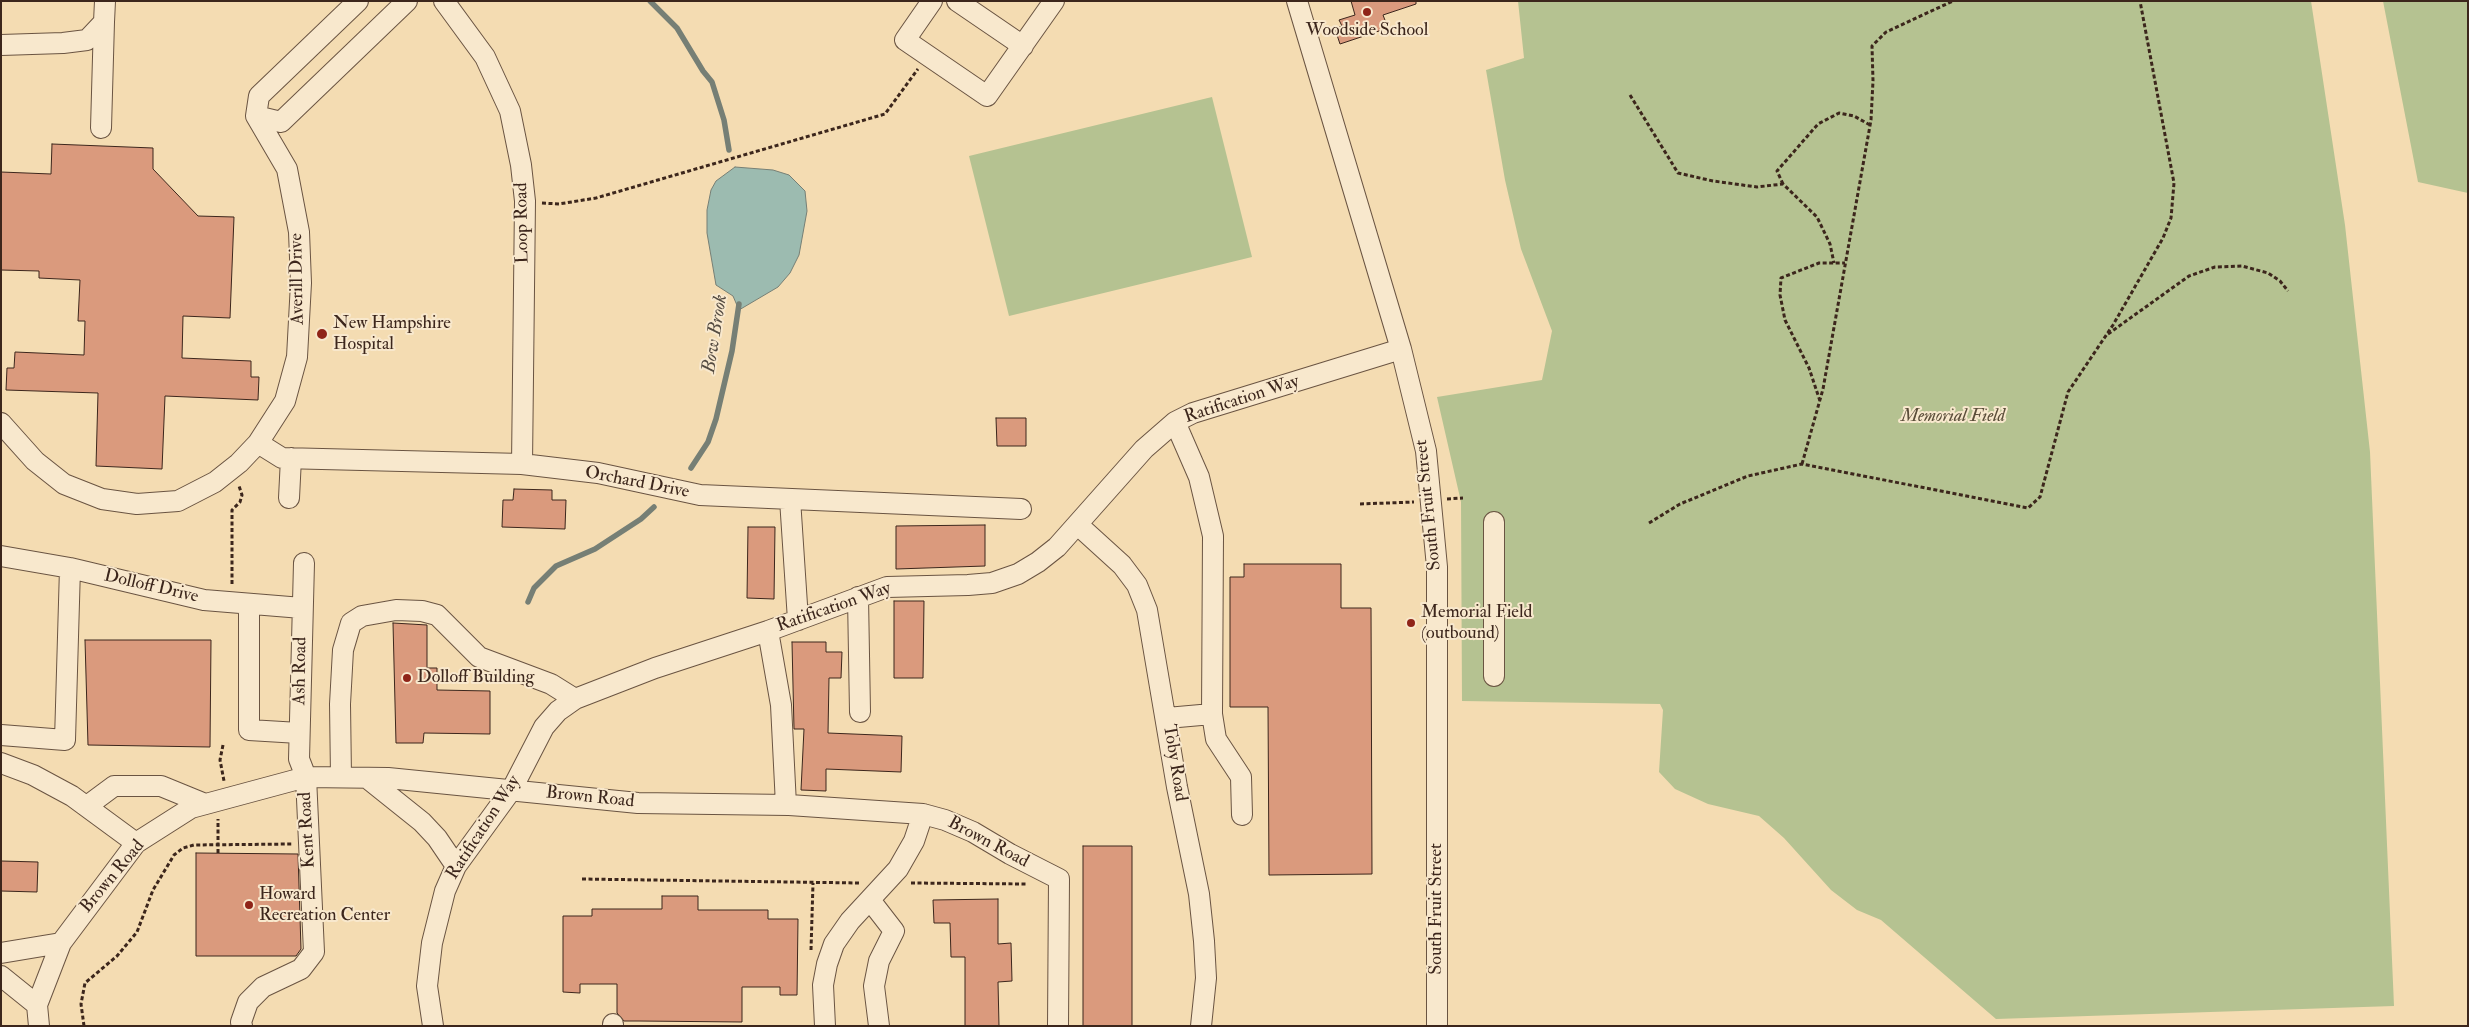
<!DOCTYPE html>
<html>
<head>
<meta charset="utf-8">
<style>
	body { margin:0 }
	#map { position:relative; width:2469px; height:1027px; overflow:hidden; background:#f4dcb2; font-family:"IM FELL Double Pica",serif }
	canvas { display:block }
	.frame { position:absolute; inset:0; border:2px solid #3c261c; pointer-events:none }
</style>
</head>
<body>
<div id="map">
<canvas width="2469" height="1027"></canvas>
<div class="frame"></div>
</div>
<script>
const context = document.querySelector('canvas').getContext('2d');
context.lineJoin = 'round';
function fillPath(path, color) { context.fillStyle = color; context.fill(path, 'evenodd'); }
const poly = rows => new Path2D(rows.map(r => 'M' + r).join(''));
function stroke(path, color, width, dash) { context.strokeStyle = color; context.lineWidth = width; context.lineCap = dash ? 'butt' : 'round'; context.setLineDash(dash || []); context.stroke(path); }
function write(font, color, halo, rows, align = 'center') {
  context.font = font + ' "IM FELL Double Pica",serif'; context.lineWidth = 4; context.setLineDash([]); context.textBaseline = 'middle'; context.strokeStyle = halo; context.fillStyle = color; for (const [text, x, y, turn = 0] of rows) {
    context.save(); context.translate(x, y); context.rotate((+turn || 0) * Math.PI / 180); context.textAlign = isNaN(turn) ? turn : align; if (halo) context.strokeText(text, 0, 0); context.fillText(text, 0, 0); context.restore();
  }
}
fillPath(poly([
	[1518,1,2311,1,2345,225,2370,452,2394,1006,1996,1019,1881,920,1857,910,1831,890,1784,838,1759,816,1708,804,1675,789,1659,772,1663,710,1660,704,1462,701,1461,502,1437,397,1542,380,1552,331,1521,249,1505,180,1486,70,1524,58],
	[2383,1,2468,1,2468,193,2418,182],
	[1212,97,1252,257,1009,316,969,156]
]), '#b5c291');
const water = poly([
	[735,167,773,170,789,175,805,191,807,211,799,255,790,273,778,287,739,310,733,296,716,285,707,233,707,210,711,190,716,181,735,167]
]);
fillPath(water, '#9cbbb0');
stroke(water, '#767f75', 1);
stroke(poly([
	[650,1,677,28,703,71,712,82,724,120,729,150],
	[691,468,708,442,716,419,732,351,739,304],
	[528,602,534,588,556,566,595,549,641,519,654,507]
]), '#767f75', 5.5);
const building = poly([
	[1351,1,1416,1,1416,4,1383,15,1388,28,1340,44,1335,29,1342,26,1339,20,1355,15,1351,1],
	[52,144,153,148,153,169,198,216,234,217,230,318,183,316,182,358,251,361,251,377,259,377,258,400,165,396,162,469,96,466,98,393,6,390,7,368,14,368,15,352,84,355,85,321,78,321,80,280,39,278,39,271,1,270,1,172,51,174,52,144],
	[996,418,1026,418,1026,446,997,446,996,418],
	[514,489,552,490,552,500,566,500,565,529,502,527,503,500,513,500,514,489],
	[985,525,985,566,896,569,896,526,985,525],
	[748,527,775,527,774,599,747,598,748,527],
	[1244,564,1341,564,1341,608,1371,608,1372,874,1269,875,1268,707,1230,707,1230,577,1244,577,1244,564],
	[894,601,924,601,923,678,894,678,894,601],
	[393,623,427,625,427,668,437,668,437,690,490,691,490,734,424,733,423,743,396,743,393,623],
	[85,640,211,640,210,747,88,745,85,640],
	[792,642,826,642,826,652,842,652,841,678,829,678,828,733,902,736,901,772,826,769,826,791,801,790,804,729,794,729,792,642],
	[1083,846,1132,846,1132,1026,1083,1026,1083,846],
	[196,853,298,854,301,949,296,956,196,956,196,853],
	[1,861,38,862,37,892,1,891,1,861],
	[662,896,698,896,698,910,768,910,768,919,798,919,797,995,780,995,780,987,742,987,742,1022,639,1021,624,1021,617,1013,617,984,580,984,580,993,563,992,563,916,592,916,592,909,662,909,662,896],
	[998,899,998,944,1011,943,1012,981,998,982,999,1026,965,1026,965,957,951,957,950,923,934,923,933,900,998,899]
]);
fillPath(building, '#da9a7d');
stroke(building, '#3c261c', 1);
const minor = poly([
	[358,1,259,96,256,116,281,122,407,1],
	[444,1,485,57,510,111,521,165,525,201,522,464],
	[932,1,905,40,987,96,1054,1],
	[957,1,1023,46],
	[1297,1,1401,349,1426,451,1437,567,1437,1026],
	[1,45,63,43,87,40,104,22,105,1],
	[101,128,104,22],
	[1,423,35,461,64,484,102,499,137,504,178,501,215,482,239,463,258,443,285,401,297,357,301,283,299,232,287,169,256,116],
	[258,443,282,458,522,464,598,473,700,495,1021,509],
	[289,498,291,458],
	[790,499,798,620],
	[1494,522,1494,676],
	[1078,525,1122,565,1137,585,1147,610,1177,787,1199,894,1204,941,1206,978,1201,1026],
	[1,556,70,568,204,600,302,608],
	[858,597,860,712],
	[249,604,249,730,299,733],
	[768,631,781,705,786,805],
	[1212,714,1216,739,1241,777,1242,815],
	[1167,718,1212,714,1213,536,1199,477,1175,422],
	[1,735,65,740,70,568],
	[1,763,33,775,72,796,136,843],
	[341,777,340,704,343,650,351,623,362,616,396,610,422,611,437,615,479,657,551,684,575,699],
	[367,778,422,822,437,838,456,866],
	[87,806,114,786,161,786,205,804],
	[870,900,894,931,879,961,874,986,879,1026],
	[1,953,61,943],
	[1,976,37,1005,39,1026],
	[37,1005,61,943,136,843,191,808,306,777,388,778,638,803,789,805,923,814,945,820,973,832,1010,854,1059,879,1058,1026],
	[613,1024,613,1026],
	[242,1026,241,1022,248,1002,263,987,301,969,314,952,306,777,299,759,304,563],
	[433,1026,427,986,432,943,445,891,456,866,512,789,544,727,558,711,575,699,655,668,768,631,887,587,968,585,992,583,1018,574,1038,562,1057,547,1144,449,1175,422,1193,413,1401,349],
	[825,1026,823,985,827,964,834,944,850,921,898,869,914,841,923,814]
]);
stroke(minor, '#6a5442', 22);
stroke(poly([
	[1630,95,1678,173,1713,181,1757,187,1783,184,1817,217,1830,244,1834,263],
	[1783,184,1777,171,1818,124,1839,113,1854,116,1870,125],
	[542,203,559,204,596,198,885,114,918,69],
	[2108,334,2189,276,2215,267,2242,266,2268,273,2280,281,2288,291],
	[1820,401,1809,368,1785,320,1780,295,1781,278,1819,263,1845,263],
	[1802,464,1823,389,1871,120,1873,81,1872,46,1886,32,1953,1],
	[1447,499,1463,498],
	[1360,504,1414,502],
	[1649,523,1680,504,1748,476,1802,464,2028,508,2040,497,2068,392,2113,325,2163,238,2171,218,2174,183,2140,1],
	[232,584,232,510,240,502,242,495,239,486],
	[223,745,220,760,224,781],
	[218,853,218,819],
	[582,879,859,883],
	[911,883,1027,884],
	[811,950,813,883],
	[84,1026,81,1004,85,983,117,956,137,932,153,890,174,855,183,848,194,845,292,844]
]), '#3c261c', 3, [4, 2.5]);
stroke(minor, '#f8e8cd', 20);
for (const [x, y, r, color] of [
	[1367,12,5,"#8f2418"],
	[322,334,6,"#8f2418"],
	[1411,623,5,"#8f2418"],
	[407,678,5,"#8f2418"],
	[249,905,5,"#8f2418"]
]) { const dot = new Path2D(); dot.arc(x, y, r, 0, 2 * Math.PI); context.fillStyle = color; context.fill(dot); stroke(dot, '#f8e8cd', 2); }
write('18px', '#3c261c', '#f8e8cd', [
	["Woodside School",1367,31,"center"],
	["New Hampshire",333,324],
	["Hospital",333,345],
	["Memorial Field",1421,613],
	["(outbound)",1421,634],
	["Dolloff Building",417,678],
	["Howard",259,895],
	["Recreation Center",259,916]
], 'left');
write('18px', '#3c261c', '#f8e8cd', [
	["Loop Road",523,223,-91],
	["Averill Drive",298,279,-91],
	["Ratification Way",1242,400,-18],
	["Orchard Drive",637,483,11],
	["South Fruit Street",1429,505,-96],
	["Dolloff Drive",151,587,13],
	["Ratification Way",834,608,-19],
	["Ash Road",301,671,-89],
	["Toby Road",1174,763,81],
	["Brown Road",590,798,6],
	["Ratification Way",484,828,-57],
	["Kent Road",308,830,-93],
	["Brown Road",988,843,28],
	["Brown Road",113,877,-50],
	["South Fruit Street",1437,909,-90]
]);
write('italic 18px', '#5a4d39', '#f8e8cd', [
	["Memorial Field",1953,417]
]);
write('italic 19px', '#544b41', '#f8e8cd', [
	["Bow Brook",716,334,-81]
]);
</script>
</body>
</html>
